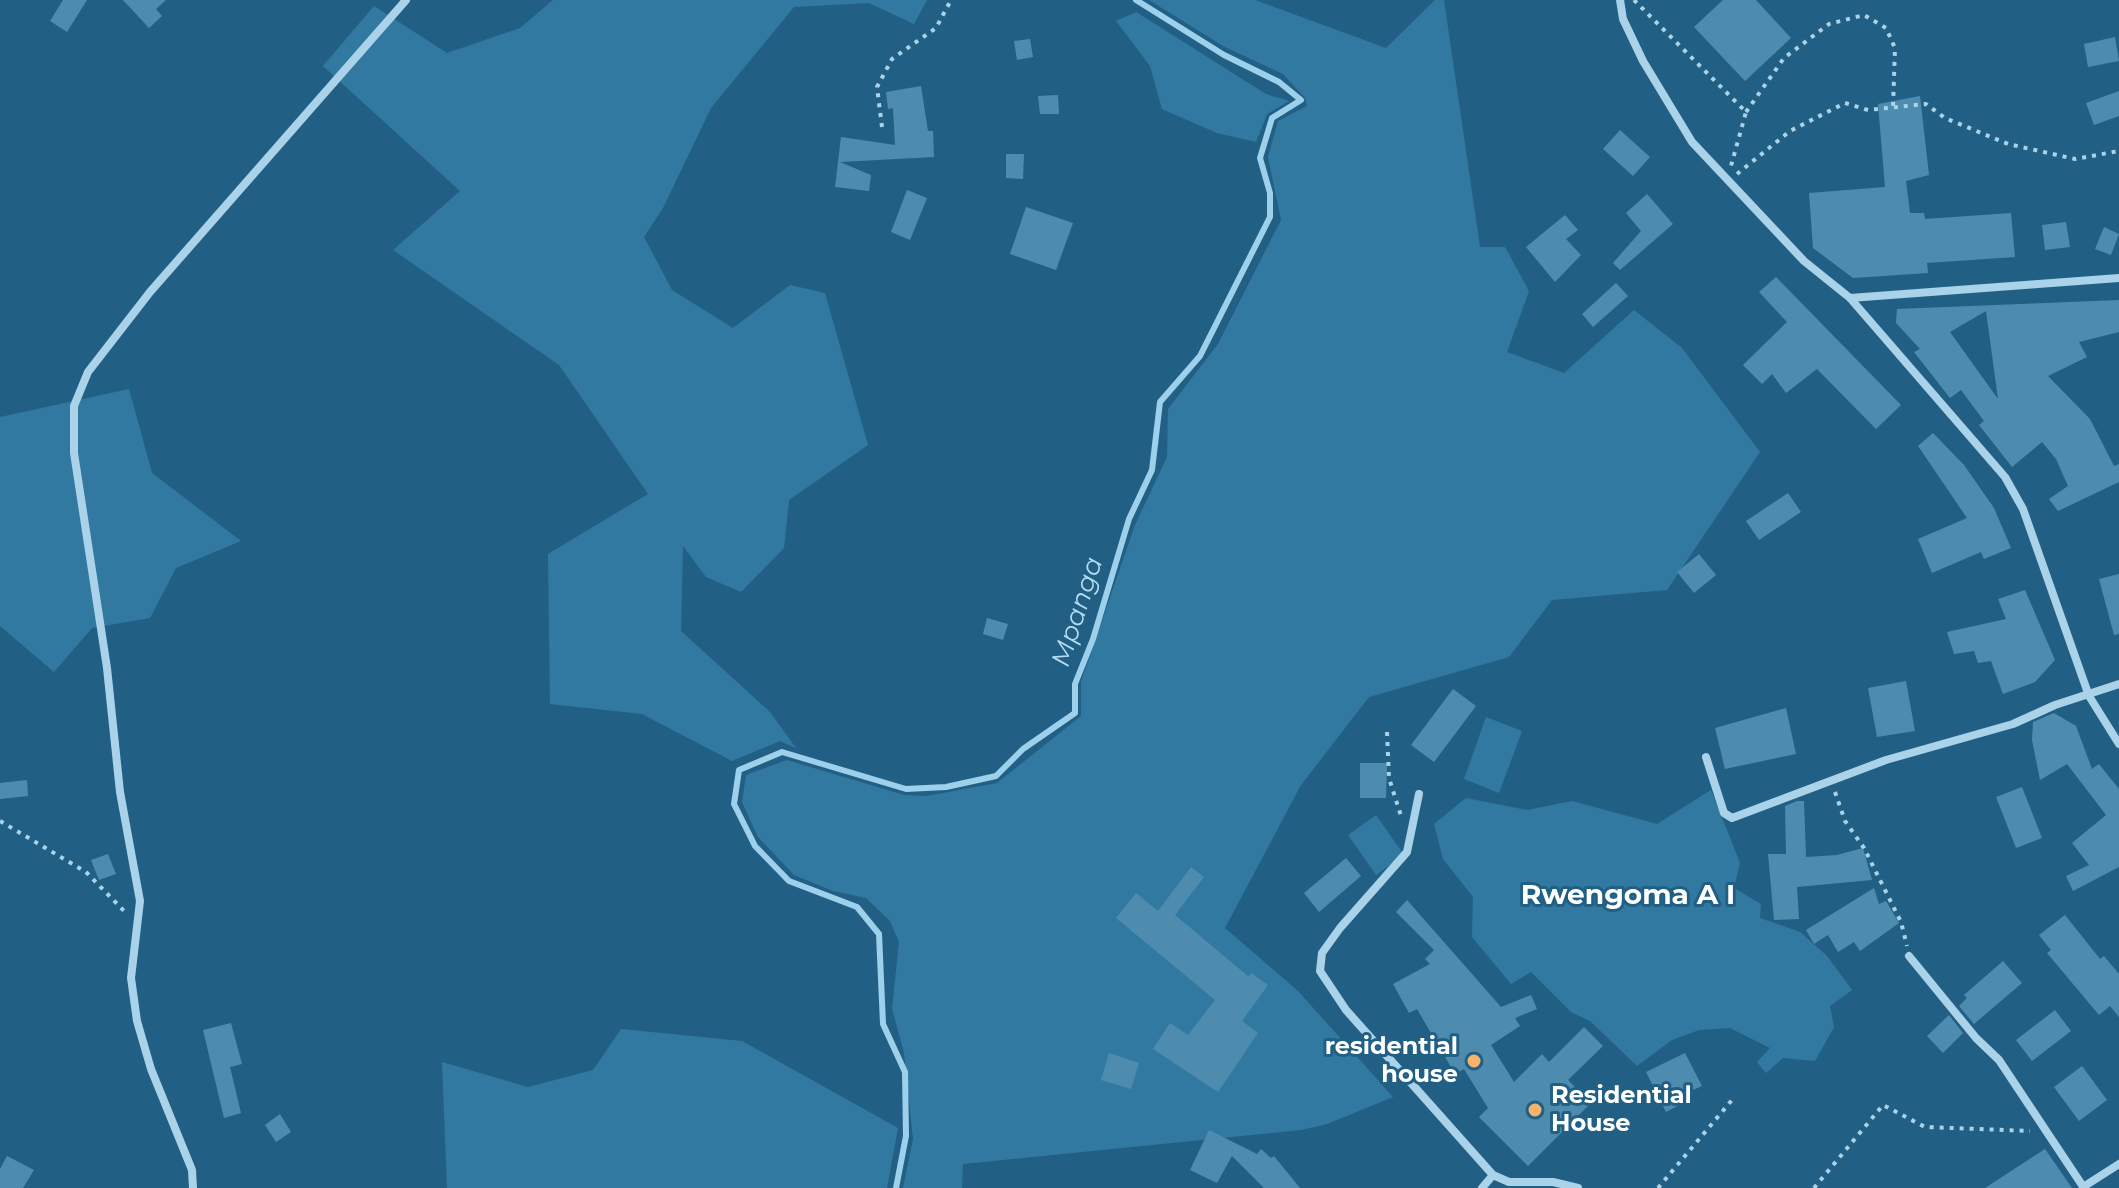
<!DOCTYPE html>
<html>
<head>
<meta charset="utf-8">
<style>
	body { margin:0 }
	canvas { display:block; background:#216084 }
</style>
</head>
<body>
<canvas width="2119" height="1188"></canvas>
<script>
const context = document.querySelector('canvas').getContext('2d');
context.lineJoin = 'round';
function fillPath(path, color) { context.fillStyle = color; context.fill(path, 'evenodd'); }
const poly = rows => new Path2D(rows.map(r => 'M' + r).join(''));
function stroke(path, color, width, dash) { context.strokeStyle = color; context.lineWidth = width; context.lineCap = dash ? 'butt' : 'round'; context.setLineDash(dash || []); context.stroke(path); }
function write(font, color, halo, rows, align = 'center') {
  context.font = font + ' Montserrat,sans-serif'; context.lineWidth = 6; context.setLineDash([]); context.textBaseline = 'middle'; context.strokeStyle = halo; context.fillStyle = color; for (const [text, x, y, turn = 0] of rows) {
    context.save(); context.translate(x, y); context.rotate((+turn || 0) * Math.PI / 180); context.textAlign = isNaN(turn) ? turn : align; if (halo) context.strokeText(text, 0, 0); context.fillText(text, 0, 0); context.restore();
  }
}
fillPath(poly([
	[553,0,927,0,914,24,869,3,794,7,711,108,663,208,644,237,672,290,733,328,790,285,825,293,868,445,789,500,784,548,741,592,706,577,683,546,681,631,770,712,796,748,780,741,732,761,642,714,550,704,548,554,648,494,559,365,393,250,460,191,323,66,374,6,447,53,520,28],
	[1149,0,1255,0,1386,48,1435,0,1444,0,1480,247,1505,247,1529,291,1507,352,1564,373,1634,310,1682,348,1760,452,1667,590,1552,600,1509,657,1369,697,1301,785,1225,928,1298,991,1393,1097,1327,1124,1301,1130,963,1164,962,1188,903,1188,913,1139,904,1052,892,1009,899,942,890,921,866,898,833,891,794,875,758,837,742,802,746,775,787,760,904,795,927,796,997,783,1081,716,1081,682,1135,525,1167,457,1168,409,1218,344,1281,220,1268,157,1278,121,1307,106,1305,98,1283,74,1223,46],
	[1136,12,1266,94,1289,101,1267,114,1256,142,1217,133,1162,109,1150,66,1116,21],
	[129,389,152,473,241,541,176,568,150,618,92,628,54,672,0,626,0,417],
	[1486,717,1522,731,1499,793,1464,779],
	[1711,790,1740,863,1734,888,1761,904,1760,918,1800,932,1827,956,1852,990,1830,1006,1834,1027,1815,1061,1783,1058,1766,1073,1757,1062,1770,1048,1730,1028,1699,1030,1672,1040,1637,1066,1590,1021,1571,1012,1531,972,1511,984,1472,937,1473,897,1443,859,1434,824,1466,798,1527,810,1572,801,1657,824],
	[1376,815,1404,855,1376,875,1348,835],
	[621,1029,742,1041,898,1128,887,1188,447,1188,442,1062,528,1087,593,1070]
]), '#3279a1');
stroke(poly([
	[896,1188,906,1136,905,1072,883,1024,879,934,857,907,789,881,755,846,734,804,739,770,782,752,906,789,946,787,996,776,1023,749,1075,713,1075,684,1093,639,1129,519,1152,470,1160,402,1200,356,1270,217,1270,193,1260,158,1272,118,1301,100,1279,82,1224,55,1136,0]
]), '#9dd0ea', 6);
fillPath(poly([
	[63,0,87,0,67,32,50,21],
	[123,0,166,0,156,9,162,16,149,28],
	[1723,0,1756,0,1791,38,1745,81,1694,27],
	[2115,37,2119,61,2088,67,2084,44],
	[1030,39,1033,57,1017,60,1014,41],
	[921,86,928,131,933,131,934,157,840,162,871,175,869,191,835,187,841,137,895,145,893,108,888,109,886,92],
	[2119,91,2119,116,2094,125,2086,103],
	[1058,95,1059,114,1040,114,1038,96],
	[1920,96,1929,175,1906,181,1910,213,1924,213,1925,219,2011,213,2015,257,1927,263,1928,273,1853,278,1813,248,1809,193,1885,187,1878,104],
	[1620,130,1650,157,1633,176,1603,149],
	[1006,154,1024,154,1023,179,1006,178],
	[907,190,927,198,910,240,891,232],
	[1647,194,1673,224,1620,270,1613,263,1641,231,1626,213],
	[1026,207,1073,223,1056,270,1010,254],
	[1565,215,1578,230,1566,239,1581,255,1555,282,1526,247],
	[2066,222,2070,247,2045,250,2042,225],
	[2104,227,2119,234,2111,255,2095,249],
	[1776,277,1901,405,1876,429,1817,369,1786,393,1772,374,1762,384,1743,365,1787,322,1759,292],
	[1616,283,1628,296,1593,327,1582,314],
	[2119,300,2119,332,2079,342,2087,357,2048,376,2090,419,2114,466,2119,464,2119,482,2058,511,2049,499,2068,486,2056,459,2042,442,2012,467,1979,425,1984,421,1961,390,1950,398,1914,352,1920,349,1896,323,1897,309],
	[1986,311,1998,399,1950,332],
	[1933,433,1964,465,1994,508,2011,548,1984,559,1981,552,1932,573,1918,539,1967,518,1918,446],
	[1788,493,1801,512,1759,540,1746,521],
	[1699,554,1716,575,1694,593,1677,572],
	[2119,574,2119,634,2114,635,2099,579],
	[2025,590,2055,660,2035,682,2003,694,1991,661,1978,663,1974,651,1954,654,1947,632,2006,619,1998,599],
	[987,618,1008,624,1003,640,983,634],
	[1906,681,1915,731,1877,737,1868,688],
	[1453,689,1476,706,1434,762,1411,745],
	[1786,708,1796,754,1725,769,1715,728],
	[2054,713,2076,726,2092,769,2099,764,2119,789,2119,867,2073,891,2066,876,2089,865,2072,843,2106,815,2067,764,2040,780,2032,740,2033,722],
	[1360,763,1387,763,1386,798,1360,798],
	[27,780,28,796,0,799,0,783],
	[2022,787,2042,838,2016,848,1996,797],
	[1797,801,1804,801,1806,857,1837,855,1863,848,1872,880,1797,887,1799,919,1774,920,1768,854,1786,854,1785,806],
	[108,854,116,874,99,880,91,860],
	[1346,858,1361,876,1319,912,1304,893],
	[1191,867,1204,877,1175,915,1249,977,1251,973,1268,985,1242,1021,1258,1033,1218,1092,1153,1049,1170,1023,1188,1035,1215,1000,1116,918,1136,893,1158,911],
	[1874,888,1879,904,1886,901,1899,923,1860,951,1854,942,1838,952,1828,935,1814,944,1806,930],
	[1407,900,1501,1007,1531,995,1537,1009,1515,1018,1520,1026,1491,1045,1514,1082,1542,1054,1549,1062,1584,1027,1603,1046,1568,1080,1591,1103,1528,1166,1479,1117,1488,1108,1464,1069,1455,1074,1417,1009,1409,1013,1393,984,1430,964,1425,959,1434,950,1396,912],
	[2065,915,2100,959,2104,956,2119,974,2119,1017,2110,1006,2099,1015,2047,953,2051,950,2039,935],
	[2003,961,2022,983,1974,1024,1959,1006,1967,998,1964,995],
	[2055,1010,2071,1031,2032,1061,2016,1040],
	[1949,1015,1963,1033,1943,1053,1927,1036],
	[231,1023,242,1064,230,1067,241,1113,224,1118,203,1030],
	[1109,1053,1139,1063,1131,1089,1101,1080],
	[1685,1053,1702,1086,1688,1092,1691,1099,1666,1112,1646,1072],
	[2082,1066,2107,1100,2079,1121,2054,1087],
	[280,1114,291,1132,276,1142,265,1125],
	[1209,1130,1257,1154,1261,1149,1271,1158,1274,1156,1300,1188,1264,1188,1232,1156,1217,1183,1190,1170],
	[2045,1149,2072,1188,1985,1188],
	[7,1156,34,1170,23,1188,0,1188,0,1169]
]), '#4e8caf');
stroke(poly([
	[1634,0,1746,112,1731,166],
	[1746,112,1784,58,1829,24,1864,15,1886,28,1895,48,1893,107],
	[882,127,877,87,892,59,936,28,951,0],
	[1737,174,1790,131,1845,103,1868,110,1926,104,1945,118,2008,144,2075,159,2119,151],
	[1387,732,1389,778,1401,816],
	[1835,792,1845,821,1864,848,1901,922,1907,946],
	[0,821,86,872,126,913],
	[1658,1188,1732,1100],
	[1814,1188,1883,1105,1925,1127,2030,1131]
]), '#aad2e9', 4, [4, 6]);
stroke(poly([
	[1620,0,1623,19,1643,61,1692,142,1804,261,1850,298,2005,477,2023,509,2089,696,2119,744],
	[1850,298,2119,278],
	[1706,757,1724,813,1732,818,1886,760,2013,724,2055,705,2119,684],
	[1419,794,1407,852,1340,928,1322,953,1320,971,1346,1010,1493,1175,1509,1182,1553,1182,1578,1188],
	[1909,956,1976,1038,1999,1060,2084,1188],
	[2083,1187,2119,1164],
	[193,1188,192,1170,151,1069,137,1021,131,978,140,901,120,792,107,668,74,453,74,406,88,372,150,292,406,0],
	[1482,1188,1493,1175]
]), '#aad2e9', 8);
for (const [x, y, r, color] of [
	[1474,1061,8,"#f6b36b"],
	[1535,1110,8,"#f6b36b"]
]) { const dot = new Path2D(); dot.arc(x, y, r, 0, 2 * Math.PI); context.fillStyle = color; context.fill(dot); stroke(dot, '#216084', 3); }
write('bold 24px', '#fff', '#216084', [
	["residential",1458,1047],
	["house",1458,1075],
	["Residential",1551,1096,"left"],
	["House",1551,1124,"left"]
], 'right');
write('italic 26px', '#b5dcf0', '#216084', [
	["Mpanga",1078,612,-72]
]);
write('bold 28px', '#fff', '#216084', [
	["Rwengoma A I",1628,896]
]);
</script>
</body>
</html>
